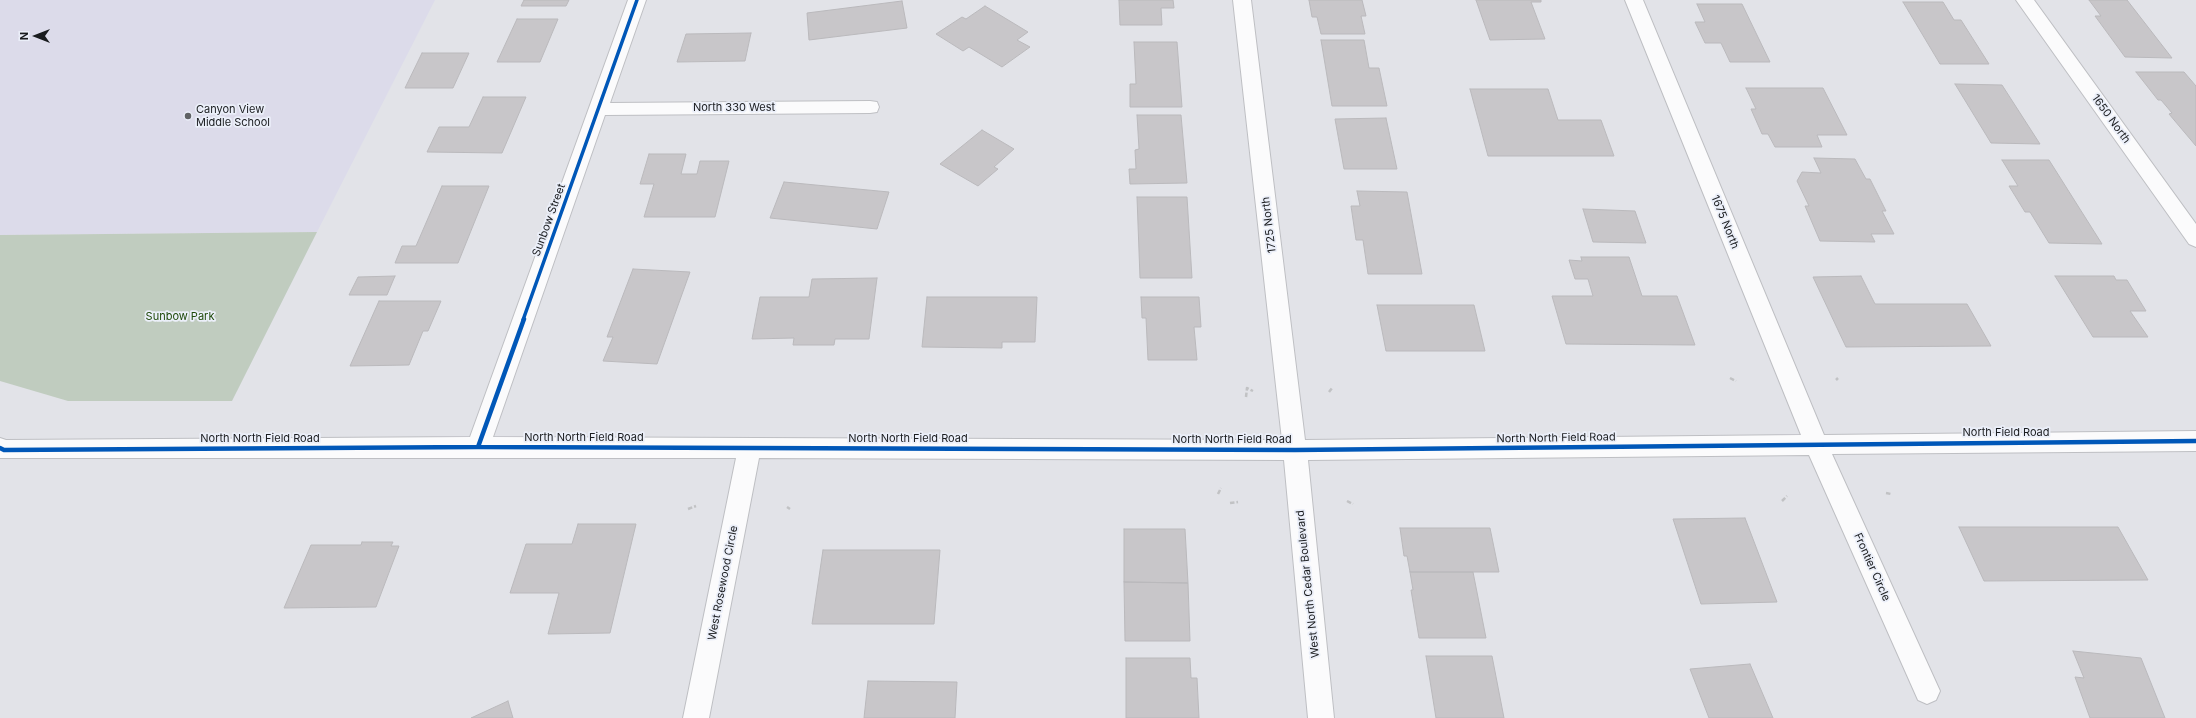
<!DOCTYPE html>
<html>
<head>
<meta charset="utf-8">
<style>
	body { margin:0 }
	#map { position:relative; width:2196px; height:718px; overflow:hidden; background:#e2e3e8; font-family:Inter,sans-serif }
	canvas { display:block }
	.north { position:absolute; left:16px; top:16px; width:40px; height:40px; -webkit-text-stroke:3px #ebeff9; paint-order:stroke; rotate:270deg; font-size:11px; font-weight:700; line-height:16px; text-align:center; color:#1a1c1f }
	.north::after { content:''; display:block; margin:auto; width:14px; height:18px; background:#1a1c1f; clip-path:polygon(50% 0,100% 100%,50% 72%,0 100%) }
</style>
</head>
<body>
<div id="map">
<canvas width="2196" height="718"></canvas>
<div class="north">N</div>
</div>
<script>
const context = document.querySelector('canvas').getContext('2d');
context.lineJoin = 'round';
function fillPath(path, color) { context.fillStyle = color; context.fill(path, 'evenodd'); }
const poly = rows => new Path2D(rows.map(r => 'M' + r).join(''));
function stroke(path, color, width, dash) { context.strokeStyle = color; context.lineWidth = width; context.lineCap = dash ? 'butt' : 'round'; context.setLineDash(dash || []); context.stroke(path); }
function write(font, color, halo, rows, align = 'center') {
  context.font = font + ' Inter,sans-serif'; context.lineWidth = 3.5; context.setLineDash([]); context.textBaseline = 'middle'; context.strokeStyle = halo; context.fillStyle = color; for (const [text, x, y, turn = 0] of rows) {
    context.save(); context.translate(x, y); context.rotate((+turn || 0) * Math.PI / 180); context.textAlign = isNaN(turn) ? turn : align; if (halo) context.strokeText(text, 0, 0); context.fillText(text, 0, 0); context.restore();
  }
}
fillPath(poly([
	[0,0,435,0,317,232,0,235]
]), '#dcdbea');
fillPath(poly([
	[317,232,232,401,68,401,0,381,0,235]
]), '#c0ccbf');
const building = poly([
	[524,0,569,0,566,6,521,6,524,0],
	[1119,0,1173,0,1174,8,1161,8,1162,25,1120,25,1119,0],
	[1309,0,1362,0,1366,16,1361,16,1365,34,1321,34,1317,17,1312,17,1309,0],
	[1476,0,1541,0,1541,2,1531,2,1545,39,1490,40,1476,0],
	[2089,0,2127,0,2172,58,2125,57,2095,16,2101,16,2089,0],
	[902,1,907,28,809,40,807,13,902,1],
	[1903,2,1943,2,1954,20,1961,20,1989,64,1940,64,1903,2],
	[1697,4,1742,4,1770,62,1730,62,1721,43,1705,43,1695,22,1705,22,1697,4],
	[985,6,1028,32,1017,40,1030,47,1002,67,969,47,963,51,936,34,962,17,966,19,985,6],
	[517,19,558,19,540,62,497,62,517,19],
	[751,33,745,61,677,62,686,34,751,33],
	[1321,40,1364,40,1369,68,1379,68,1387,106,1332,106,1321,40],
	[1134,42,1177,42,1182,107,1130,107,1130,84,1136,84,1134,42],
	[422,53,469,53,453,88,405,88,422,53],
	[2136,72,2184,72,2196,86,2196,146,2169,114,2172,113,2161,100,2158,100,2136,72],
	[1955,84,2002,85,2040,144,1991,143,1955,84],
	[1746,88,1823,88,1847,135,1817,135,1822,147,1775,147,1768,134,1762,134,1751,109,1756,109,1746,88],
	[1470,89,1548,89,1558,120,1601,120,1614,156,1488,156,1470,89],
	[483,97,526,97,502,153,427,152,439,127,469,127,483,97],
	[1137,115,1181,115,1187,183,1130,184,1129,169,1136,169,1135,150,1139,149,1137,115],
	[1386,118,1397,169,1344,169,1335,119,1386,118],
	[982,130,1014,149,994,167,998,169,978,186,940,164,982,130],
	[649,154,686,154,681,174,697,174,700,161,729,161,715,217,644,217,654,184,640,184,649,154],
	[1814,158,1855,159,1866,179,1870,179,1886,211,1882,211,1894,234,1871,234,1875,242,1820,241,1805,206,1809,206,1797,181,1802,172,1821,173,1814,158],
	[2002,160,2049,160,2102,244,2049,243,2030,212,2025,212,2009,186,2018,186,2002,160],
	[784,182,889,192,877,229,770,218,784,182],
	[442,186,489,186,458,263,395,263,402,246,416,246,442,186],
	[1357,191,1407,192,1422,274,1368,274,1363,240,1356,240,1351,206,1360,206,1357,191],
	[1137,197,1187,197,1192,278,1140,278,1137,197],
	[1583,209,1635,211,1646,243,1593,242,1583,209],
	[1581,257,1629,257,1642,296,1677,296,1695,345,1566,344,1552,296,1593,296,1588,279,1575,279,1569,260,1582,261,1581,257],
	[633,269,690,272,657,364,603,361,613,337,607,337,633,269],
	[395,276,387,295,349,295,358,277,395,276],
	[1861,276,1875,304,1967,304,1991,346,1846,347,1813,277,1861,276],
	[2055,276,2114,276,2116,280,2127,280,2146,311,2130,311,2148,337,2093,337,2055,276],
	[877,278,869,339,835,339,834,345,793,345,794,338,752,339,760,297,809,297,812,279,877,278],
	[927,297,1037,297,1035,342,1002,342,1002,348,922,347,927,297],
	[1141,297,1199,297,1201,327,1194,327,1197,360,1148,360,1146,318,1142,318,1141,297],
	[379,301,441,301,428,331,423,331,409,365,350,366,379,301],
	[1377,305,1474,305,1485,351,1386,351,1377,305],
	[1745,518,1777,602,1701,604,1673,519,1745,518],
	[578,524,636,524,610,633,548,634,559,593,510,593,526,544,572,544,578,524],
	[1959,527,2118,527,2148,580,1984,581,1959,527],
	[1400,528,1490,528,1499,572,1410,572,1407,556,1404,556,1400,528],
	[1124,529,1185,529,1188,583,1124,582,1124,529],
	[362,542,393,542,391,546,399,546,376,607,284,608,311,545,361,545,362,542],
	[823,550,940,550,934,624,812,624,823,550],
	[1410,572,1473,572,1486,638,1419,638,1411,590,1413,590,1410,572],
	[1124,582,1188,583,1190,641,1125,641,1124,582],
	[2073,651,2141,658,2165,718,2090,718,2075,677,2084,678,2073,651],
	[1426,656,1492,656,1504,718,1436,718,1426,656],
	[1126,658,1190,658,1191,678,1197,678,1199,718,1126,718,1126,658],
	[1750,664,1773,718,1709,718,1690,669,1750,664],
	[868,681,957,682,955,718,864,718,868,681],
	[508,701,513,718,471,718,508,701]
]);
fillPath(building, '#c8c6c9');
stroke(building, '#bab9bc', 1);
const minor = poly([
	[628,0,646,0,610,103,870,101,877,102,879,107,877,112,870,113,605,115,493,437,1282,440,1233,0,1251,0,1305,440,1801,435,1625,0,1643,0,1824,435,2196,431,2196,451,1832,454,1940,691,1936,700,1927,704,1918,700,1809,455,1308,460,1334,718,1308,718,1284,460,759,458,709,718,683,718,736,458,0,458,0,438,6,440,470,437,628,0],
	[2016,0,2034,0,2196,224,2196,247,2189,244,2016,0]
]);
stroke(minor, '#bebfc3', 2);
stroke(poly([
	[1730,378,1736,381],
	[1836,380,1838,378],
	[1329,392,1332,388],
	[1246,397,1247,388,1253,391],
	[1886,493,1891,494],
	[1218,494,1221,488],
	[1347,501,1353,504],
	[1782,501,1787,496],
	[1230,503,1238,502],
	[787,507,790,509],
	[688,509,696,506]
]), '#c1c2c4', 2.5, [4.5, 2]);
fillPath(minor, '#fbfbfc');
stroke(poly([
	[523,320,637,0]
]), '#0057b8', 3.5);
stroke(poly([
	[478,447,524,319],
	[0,448,4,450,478,447,1295,450,2196,441]
]), '#0057b8', 4.5);
for (const [x, y, r, color] of [
	[188,116,4,"#606265"]
]) { const dot = new Path2D(); dot.arc(x, y, r, 0, 2 * Math.PI); context.fillStyle = color; context.fill(dot); stroke(dot, '#ebeff9', 1.5); }
write('11px', '#1a1c1f', '#ebeff9', [
	["North 330 West",734,108],
	["1650 North",2111,119,54],
	["Sunbow Street",549,220,-70],
	["1675 North",1725,222,68],
	["1725 North",1269,225,-97],
	["North Field Road",2006,433],
	["North North Field Road",584,438],
	["North North Field Road",1556,438,-1],
	["North North Field Road",260,439],
	["North North Field Road",908,439],
	["North North Field Road",1232,440],
	["Frontier Circle",1872,567,66],
	["West Rosewood Circle",723,583,-79],
	["West North Cedar Boulevard",1308,584,-96]
]);
write('11px', '#1a1c1f', '#ebeff9', [
	["Canyon View",196,110],
	["Middle School",196,123]
], 'left');
write('11px', '#1f4a0a', '#ebeff9', [
	["Sunbow Park",180,317]
]);
</script>
</body>
</html>
